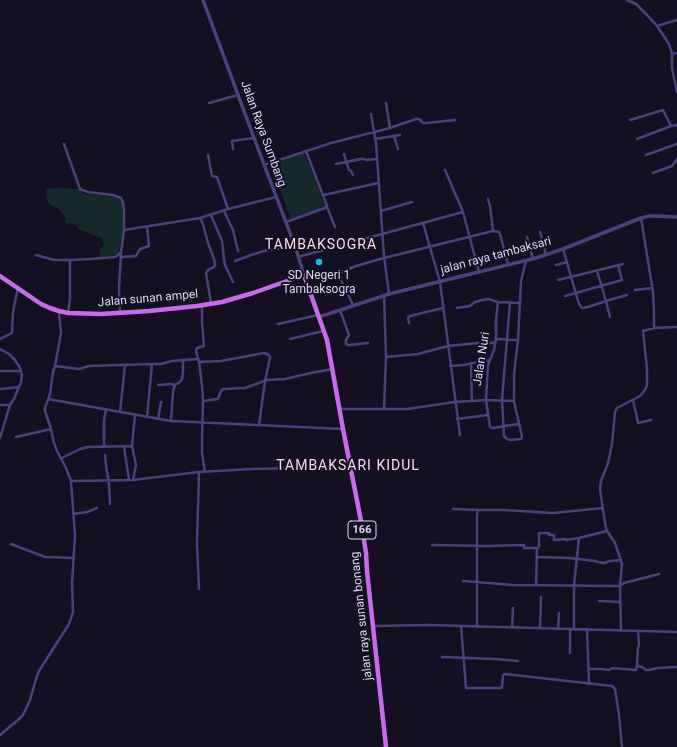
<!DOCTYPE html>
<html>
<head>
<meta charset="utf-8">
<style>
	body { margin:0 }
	canvas { display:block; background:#151021 }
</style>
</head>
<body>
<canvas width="677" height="747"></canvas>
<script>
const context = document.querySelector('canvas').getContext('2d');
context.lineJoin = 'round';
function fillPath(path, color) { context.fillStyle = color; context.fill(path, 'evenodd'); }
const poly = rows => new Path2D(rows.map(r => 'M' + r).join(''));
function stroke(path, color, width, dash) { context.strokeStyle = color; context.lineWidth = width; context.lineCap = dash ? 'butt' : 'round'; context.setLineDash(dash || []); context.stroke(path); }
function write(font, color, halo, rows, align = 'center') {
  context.font = font + ' Roboto,sans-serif'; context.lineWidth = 4; context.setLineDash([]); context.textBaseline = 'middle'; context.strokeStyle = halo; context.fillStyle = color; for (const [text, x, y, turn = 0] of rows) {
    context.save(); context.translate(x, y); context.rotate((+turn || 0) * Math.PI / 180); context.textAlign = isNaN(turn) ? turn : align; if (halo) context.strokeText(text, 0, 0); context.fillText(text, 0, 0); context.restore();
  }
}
fillPath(poly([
	[303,153,305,155,325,206,324,208,291,219,271,164],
	[58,188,79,189,85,194,115,196,120,199,122,202,123,230,118,254,115,255,100,257,100,250,104,245,102,238,78,229,78,225,65,223,66,218,58,208,50,205,46,199,47,189]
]), '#14292a');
stroke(poly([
	[627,0,636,4,647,15,657,26,669,44,672,54,672,68,677,92],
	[657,26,677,20],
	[672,54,677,53],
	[209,103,238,95],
	[386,103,390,128],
	[371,114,376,143,384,256,389,294],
	[630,120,663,110,671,126],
	[394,136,398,149],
	[375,139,400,135],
	[637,139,671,126,676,125,677,126],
	[64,144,80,189,88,192,113,195,121,198,123,203,124,210,124,230],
	[233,149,232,141,254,138],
	[344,154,349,170,351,171,353,175],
	[208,155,212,176,217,177,228,209],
	[646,155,677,144],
	[336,164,361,159,364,159,366,160,377,159],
	[264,165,331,143,390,128,416,119,419,119,423,123,426,123,455,120],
	[445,170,463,212,479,272],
	[653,173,672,166,677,159],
	[324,195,378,183],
	[488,199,490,206,493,231,499,232,500,234,508,264],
	[327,207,335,227],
	[224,211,233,230,238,251],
	[381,211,412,202],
	[211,215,222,241,224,259,225,265,233,282],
	[200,218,203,224,208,243,214,259,215,265,214,267,208,270,206,273,211,303],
	[286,222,325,208,327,206,306,151],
	[423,223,440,282,460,435],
	[540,232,545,248,545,255],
	[527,237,533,259],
	[563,249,579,304,582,308,588,307,606,301,597,271],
	[36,255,54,260,70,260],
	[121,257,136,256,140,249,149,246,147,227],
	[298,257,382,234,463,212],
	[235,261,254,254,268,250,295,246],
	[556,265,567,262],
	[558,280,623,264],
	[635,290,652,288],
	[565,296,622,280,618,265],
	[510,302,502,400,504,436,507,439,511,440,521,439,522,437,514,401,514,374,518,340,521,281,526,261],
	[202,305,202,322,204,346,197,348,196,351,199,362,202,385,203,401,202,438,202,453,205,472],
	[353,305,339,276,340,273,356,266,384,258,493,231],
	[457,308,470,306,475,302,482,300,488,299,498,302],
	[340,310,349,335,346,340,346,344,349,345,368,343],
	[68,313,70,299,70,260,90,259,115,257,118,255,121,252,124,230,200,218,228,209,276,197],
	[120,314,119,288,121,253],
	[610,317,606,301,627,295],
	[409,323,408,318,410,316,443,308],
	[278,324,318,315],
	[654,328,677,327],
	[0,339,12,333,13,312,18,288],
	[290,339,323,331],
	[496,339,518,340],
	[0,349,9,354,14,359,19,366,21,371],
	[386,357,418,354,448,346,478,343,495,343],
	[199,362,221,361,264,353,269,355,270,358,265,381,259,425],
	[471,363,472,401],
	[55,366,79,369,89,366,152,364,161,364,172,361,198,359],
	[450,366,464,365,483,361,490,360],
	[0,371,21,371,22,375,21,382,14,399,10,405,0,405],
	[158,385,170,384,175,385],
	[0,389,19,387],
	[48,399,171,421,343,429],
	[633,400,638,423,651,420],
	[203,401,218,399,221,391,223,389,245,388,267,380,285,379,311,373,332,369],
	[384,408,386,357,384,295],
	[340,409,407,409,455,402,486,400,514,401],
	[120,412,125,365],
	[147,417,152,364],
	[158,419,161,402],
	[457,419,488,415],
	[171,421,173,391,175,385,180,382,182,379,183,372,183,361],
	[518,424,492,428,490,427,486,400,488,365,494,350,496,339,496,320,498,302,520,303],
	[16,437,51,429],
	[0,438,10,405],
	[104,447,104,420,106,409],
	[124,447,129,480],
	[105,455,106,466,109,484,110,504],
	[62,458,80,449,88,447,132,446],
	[133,480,136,465,132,446,135,415],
	[71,481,133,480,199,472,252,469,350,467],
	[453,509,478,510,504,510,553,513,603,508],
	[73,514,87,512,97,508],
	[11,544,45,557,74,558],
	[432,545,486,546,524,545,524,548,538,548,539,546,539,533,549,533,549,535,554,535,554,540,565,539,566,540,579,538,607,531],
	[537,557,570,558,595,561,598,562,604,563,610,561,621,560],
	[463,581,513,585,620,586,624,583,659,574],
	[536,585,537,548],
	[199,589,197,544,199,472],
	[599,601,620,602],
	[373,626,429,625,677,632],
	[461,626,466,688,501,688,502,687,503,675,505,674,612,686,615,689,619,715,622,747],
	[477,627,477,515,478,510],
	[512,628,513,608],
	[540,628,541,597],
	[558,629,559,613],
	[570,629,570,653],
	[574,629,574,585,579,538],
	[587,629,589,684],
	[621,631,620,586,622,564,615,543,607,531,605,523,600,489,601,481,608,463,612,444,615,412,617,408,640,396,645,390,647,385,647,369,643,331,654,328,654,312,653,292,641,218],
	[442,657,495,659,518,661],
	[637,666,642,667,646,670,649,670,658,668,677,667],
	[589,669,601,669,609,670,612,668,636,670,637,666,638,647,639,645,638,631],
	[0,735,18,720,23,715,30,700,36,679,39,671,69,624,73,612,72,584,75,535,71,481,66,468,57,451,54,443,51,429,45,411,45,408,50,394,53,372,55,366,61,333,59,312]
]), '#49427a', 2.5);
stroke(poly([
	[203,0,254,138,295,246,304,275],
	[319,317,389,294,536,258,563,249,641,218,649,216,656,216,677,217]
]), '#49427a', 3.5);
stroke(poly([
	[0,276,41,304,50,308,59,311,68,313,101,314,149,311,197,306,222,302,253,293,304,275,327,340,343,429,361,521,366,553,367,571,386,747]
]), '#c76beb', 4.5);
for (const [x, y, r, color] of [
	[319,262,4,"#1eb8de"]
]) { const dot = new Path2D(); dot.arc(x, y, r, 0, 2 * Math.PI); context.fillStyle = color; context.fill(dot); stroke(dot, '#151021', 1.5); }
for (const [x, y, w] of [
	[362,530,28]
]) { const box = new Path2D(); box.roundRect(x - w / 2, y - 9, w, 18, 3); context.fillStyle = '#151021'; context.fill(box); stroke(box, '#ddd6f9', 1); }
write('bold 11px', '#ddd6f9', null, [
	["166",362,530]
]);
write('12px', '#ddd6f9', '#151021', [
	["Jalan Raya Sumbang",263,134,70],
	["jalan raya tambaksari",496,256,-15],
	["Jalan sunan ampel",148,299,-5],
	["Jalan Nuri",482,359,-81],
	["jalan raya sunan bonang",362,616,-96]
]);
write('12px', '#ddd6f9', '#151021', [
	["SD Negeri 1",319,276],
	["Tambaksogra",319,290]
]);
context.letterSpacing = '1px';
write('14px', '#fad8ea', '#151021', [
	["TAMBAKSOGRA",321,245],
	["TAMBAKSARI KIDUL",348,466]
]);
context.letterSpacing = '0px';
</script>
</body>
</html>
